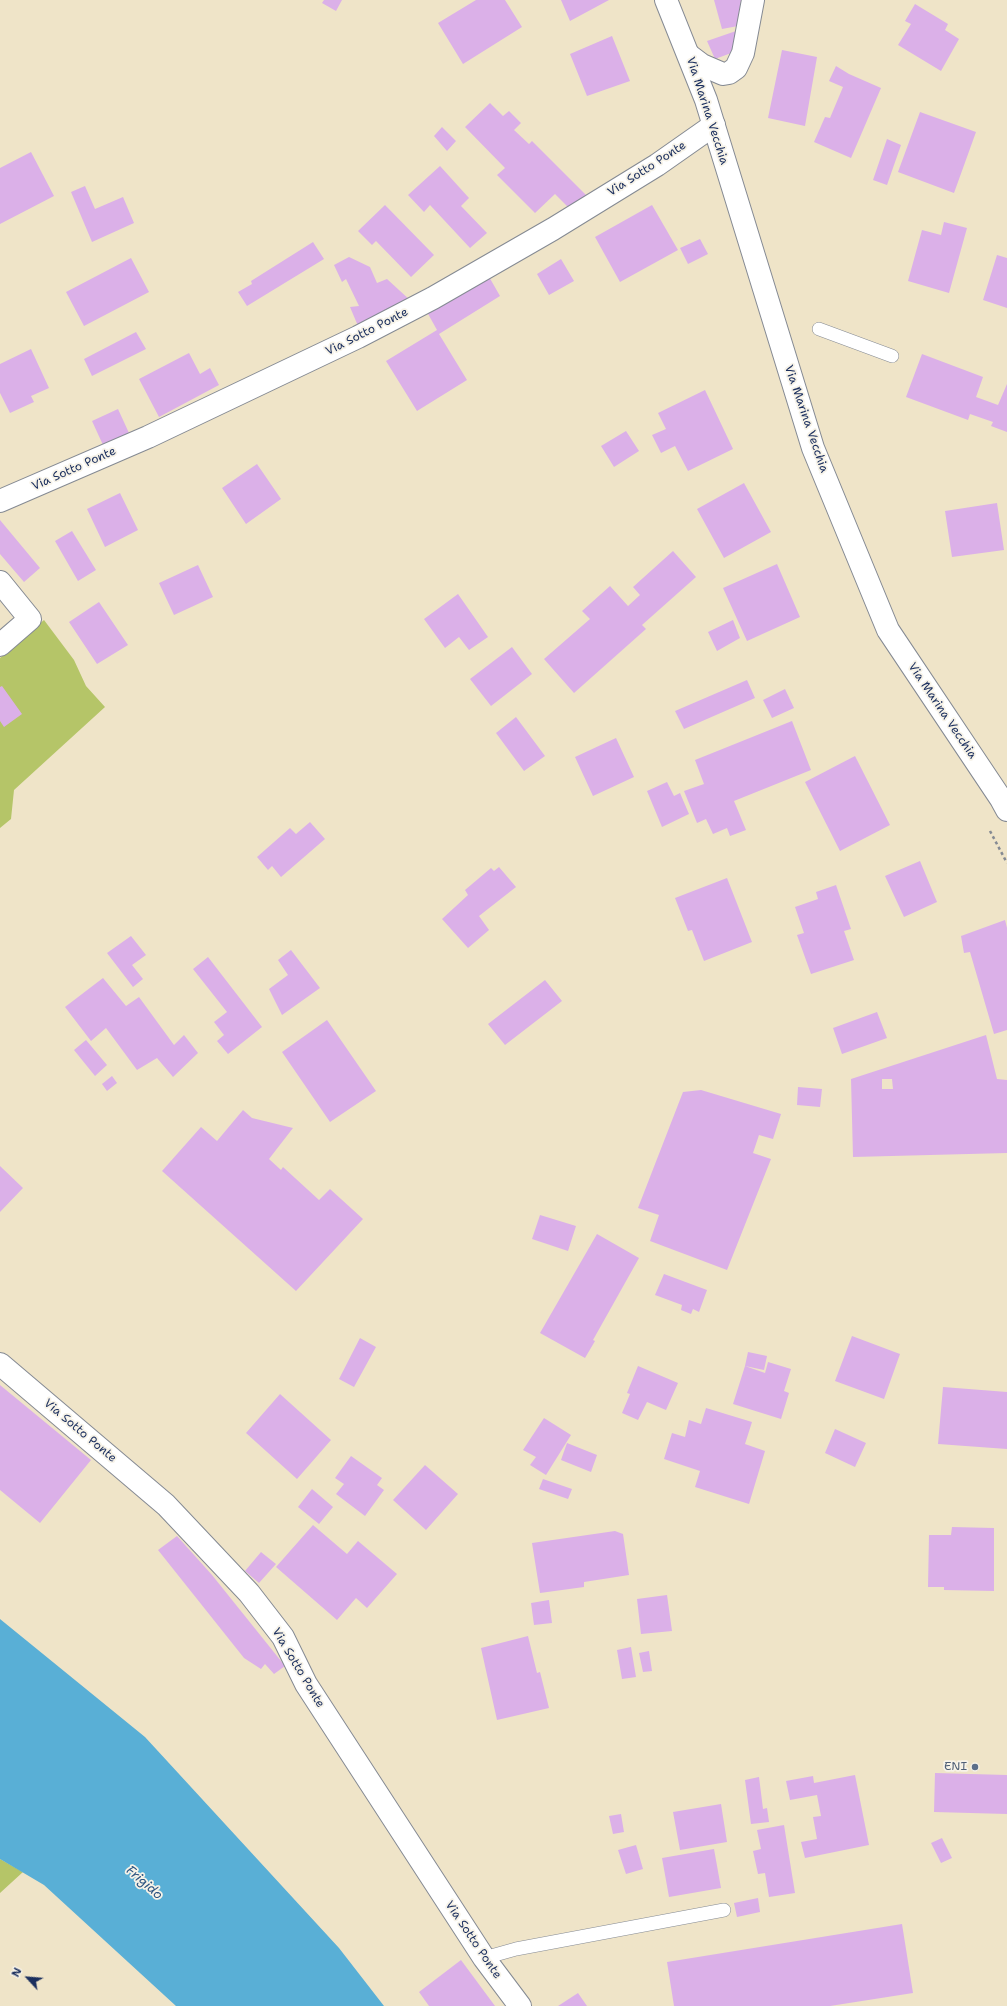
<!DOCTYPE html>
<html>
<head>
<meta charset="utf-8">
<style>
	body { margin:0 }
	#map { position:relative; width:1007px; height:2006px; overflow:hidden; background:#efe4c8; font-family:"Shantell Sans",sans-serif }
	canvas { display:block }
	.north { position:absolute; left:8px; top:1958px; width:40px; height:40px; -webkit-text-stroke:3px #f7f3e8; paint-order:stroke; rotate:296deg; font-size:11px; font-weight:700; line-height:16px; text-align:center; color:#1b2f5e }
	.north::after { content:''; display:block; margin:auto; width:14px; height:18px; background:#1b2f5e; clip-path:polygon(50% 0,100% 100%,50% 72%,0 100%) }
</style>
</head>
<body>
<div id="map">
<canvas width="1007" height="2006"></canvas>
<div class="north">N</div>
</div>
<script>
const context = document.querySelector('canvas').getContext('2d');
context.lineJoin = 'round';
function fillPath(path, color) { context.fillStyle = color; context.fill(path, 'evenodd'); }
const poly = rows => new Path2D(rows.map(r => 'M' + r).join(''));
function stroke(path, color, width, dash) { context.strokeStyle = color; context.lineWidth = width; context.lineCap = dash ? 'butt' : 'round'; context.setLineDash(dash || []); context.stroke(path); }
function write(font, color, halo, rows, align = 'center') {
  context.font = font + ' "Shantell Sans",sans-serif'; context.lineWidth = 3.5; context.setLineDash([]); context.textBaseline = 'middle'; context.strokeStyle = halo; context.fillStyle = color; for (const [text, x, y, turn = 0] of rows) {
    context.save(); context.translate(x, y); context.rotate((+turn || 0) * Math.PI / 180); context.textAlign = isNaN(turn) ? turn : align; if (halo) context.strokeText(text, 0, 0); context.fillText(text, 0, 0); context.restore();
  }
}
fillPath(poly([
	[44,620,74,660,86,686,105,707,14,790,11,819,0,828,0,658],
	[0,1859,23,1872,0,1893]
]), '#b5c568');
fillPath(poly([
	[0,1619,145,1737,339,1948,384,2006,176,2006,44,1885,0,1859]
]), '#59afd6');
fillPath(poly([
	[324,0,342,0,336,11,322,3],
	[476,0,505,0,522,27,463,64,438,23],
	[561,0,609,0,570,21],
	[714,0,741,0,738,26,722,29],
	[915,4,948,24,945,30,959,39,941,71,898,45,911,24,905,21],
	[736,31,734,52,715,59,707,41],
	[612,36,630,81,587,96,570,54],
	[782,50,817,57,805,126,768,118],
	[836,66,849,74,881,88,851,158,814,142,825,117,830,118,843,87,829,81],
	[490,103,503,116,509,111,521,123,514,130,529,144,532,141,587,196,568,207,555,194,535,213,497,175,505,168,465,127],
	[920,112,976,132,954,193,898,172],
	[442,127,456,141,447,151,434,136],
	[887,139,901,145,887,185,873,180],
	[31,152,54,196,0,224,0,168],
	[440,166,469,198,461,206,487,233,470,248,430,205,424,212,408,195],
	[85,186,95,209,123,197,134,223,92,242,71,192],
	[385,205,434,255,411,277,376,241,372,245,358,231],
	[652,205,678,250,620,282,595,237],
	[944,222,967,228,949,293,908,281,922,230,941,235],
	[700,239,708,254,688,264,680,248],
	[313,242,324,259,247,306,238,292,252,284,251,281],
	[997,255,1007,258,1007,308,983,300],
	[349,257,370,267,377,283,387,279,411,301,358,326,350,307,359,306,346,279,342,282,334,265],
	[131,258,149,292,84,326,66,292],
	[561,259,574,281,549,295,537,274],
	[488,275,500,296,439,334,467,380,417,411,386,361,437,330,427,312],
	[136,332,146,349,92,376,84,359],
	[31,349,49,388,31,396,34,402,10,413,0,393,0,364],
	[189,353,200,374,210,368,219,385,159,417,139,379],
	[922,354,983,377,976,397,998,405,1007,384,1007,432,991,426,993,422,970,414,968,420,906,397],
	[705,390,733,449,688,471,675,446,661,453,652,435,666,429,658,413],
	[118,409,129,433,103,445,92,421],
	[626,431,639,451,614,467,601,446],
	[257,464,281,499,246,524,222,488],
	[744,483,771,532,724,558,697,509],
	[120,493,138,530,105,547,87,509],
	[997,503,1004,550,952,557,945,511],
	[0,520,40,568,24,582,0,554],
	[72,531,96,570,78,581,55,541],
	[673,551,696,577,642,625,646,629,574,693,544,659,590,619,582,611,610,586,628,606,640,595,633,587],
	[777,564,800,617,747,641,723,588],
	[198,565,213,597,174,615,159,583],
	[458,594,488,637,469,650,459,637,445,648,424,619],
	[99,602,128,645,97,664,69,622],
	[733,620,740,638,717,651,708,632],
	[512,647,532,674,491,706,470,679],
	[747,680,755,698,684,729,675,711],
	[2,686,22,714,4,727,0,721,0,687],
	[785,689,794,708,772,718,763,700],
	[516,717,545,756,524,771,496,733],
	[792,721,811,770,734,801,746,830,730,836,727,828,713,834,706,819,697,823,684,791,704,784,695,760],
	[616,738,634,777,593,796,575,757],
	[855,756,890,825,840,851,805,782],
	[667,782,674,796,680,793,689,814,662,827,647,791],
	[310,822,325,839,281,877,272,866,268,870,257,857,290,828,296,834],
	[920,861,937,902,904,917,885,876],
	[499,867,516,887,479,916,489,930,468,948,442,919,468,895,465,890,491,868,494,871],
	[727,878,752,942,704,961,692,930,688,931,675,898],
	[836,885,851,929,844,931,854,960,811,974,797,935,804,933,795,907,818,899,816,892],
	[1005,920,1007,928,1007,1030,994,1034,970,952,964,953,961,936],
	[131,936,146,955,132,965,143,979,133,987,107,953],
	[291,950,320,988,282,1015,269,989,288,975,278,960],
	[208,957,262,1027,228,1054,217,1041,224,1035,214,1022,227,1012,193,969],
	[103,978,126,1006,139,997,174,1045,184,1035,198,1053,173,1077,157,1058,137,1070,106,1028,91,1041,65,1007],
	[545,980,562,1001,505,1045,488,1024],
	[877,1012,887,1038,842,1054,833,1028],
	[327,1020,376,1091,330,1122,282,1052],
	[986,1035,997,1079,1007,1080,1007,1153,853,1157,851,1079],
	[882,1079,892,1079,893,1089,882,1089],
	[86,1040,107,1065,95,1076,74,1050],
	[112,1076,117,1083,107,1091,102,1084],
	[798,1087,822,1089,820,1107,797,1105],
	[701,1090,781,1114,773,1139,759,1135,753,1153,771,1159,727,1270,650,1241,659,1215,638,1208,683,1092],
	[243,1110,252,1118,293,1128,269,1159,281,1170,283,1167,319,1200,330,1189,363,1219,296,1291,162,1171,201,1127,217,1141],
	[0,1166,23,1188,0,1212],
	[540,1215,576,1226,568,1251,532,1239],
	[597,1234,639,1258,593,1340,595,1341,585,1358,540,1333],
	[664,1274,707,1290,699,1312,693,1309,691,1314,681,1310,682,1305,655,1295],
	[852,1336,900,1354,884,1399,835,1381],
	[360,1338,376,1347,354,1387,339,1379],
	[748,1352,767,1356,764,1370,745,1366],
	[768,1362,791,1369,784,1391,789,1393,781,1419,733,1404,745,1366,765,1373],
	[638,1366,678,1383,666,1410,647,1402,638,1420,622,1413,630,1394,627,1393],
	[0,1385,91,1460,40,1523,0,1490],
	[943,1387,1007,1392,1007,1449,938,1444],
	[280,1394,331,1440,297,1479,246,1433],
	[706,1408,752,1422,745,1444,765,1451,749,1504,695,1487,700,1471,664,1459,672,1433,685,1437,689,1420,701,1424],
	[544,1418,571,1435,546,1475,530,1465,536,1457,523,1450],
	[835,1429,866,1443,855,1467,825,1453],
	[567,1443,597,1455,591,1472,561,1460],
	[351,1456,382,1478,377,1485,384,1490,365,1516,336,1494,344,1484,335,1478],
	[425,1465,458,1494,426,1530,393,1500],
	[543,1479,572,1489,568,1499,539,1489],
	[312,1489,333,1507,319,1524,298,1507],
	[313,1525,347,1554,358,1541,397,1574,367,1608,356,1598,337,1620,276,1567],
	[952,1527,994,1528,994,1591,944,1590,944,1587,928,1587,929,1535,951,1535],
	[615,1531,623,1534,629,1575,584,1582,584,1587,540,1593,532,1543],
	[177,1536,212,1575,285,1666,274,1674,265,1664,261,1669,244,1658,158,1550],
	[261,1552,276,1564,259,1583,245,1571],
	[667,1595,672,1631,641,1634,637,1599],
	[549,1600,552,1623,534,1625,531,1603],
	[528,1636,537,1673,540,1672,549,1708,497,1720,481,1648],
	[631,1647,636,1677,622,1679,617,1650],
	[649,1651,652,1671,643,1672,639,1653],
	[935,1773,1007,1775,1007,1814,934,1812],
	[855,1775,869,1845,805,1858,801,1842,817,1839,813,1817,821,1816,817,1795,790,1800,786,1781,813,1776,814,1783],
	[759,1777,763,1809,767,1808,769,1822,751,1824,745,1780],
	[721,1804,727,1842,680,1850,673,1812],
	[621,1814,624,1832,613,1834,609,1816],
	[784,1825,795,1893,769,1897,765,1873,758,1874,753,1851,761,1849,757,1830],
	[942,1838,952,1858,941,1863,931,1843],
	[636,1845,643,1869,626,1874,618,1850],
	[714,1849,721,1888,669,1897,662,1858],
	[758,1898,760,1912,737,1917,734,1903],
	[902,1924,913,1993,830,2006,674,2006,667,1962],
	[461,1960,495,2006,429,2006,419,1992],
	[578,1993,587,2006,558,2006]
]), '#dbb0e8');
const service = poly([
	[819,329,892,356],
	[484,1958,516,1949,724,1910]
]);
const minor = poly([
	[690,56,702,65,723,74,729,73,736,68,743,53,753,0],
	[0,501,148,437,358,337,433,298,553,229,657,165,714,125],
	[0,582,30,619,0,645],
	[0,1364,166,1505,249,1593,283,1637,306,1684,484,1958,520,2006]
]);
const secondary = poly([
	[666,0,706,100,813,448,888,630,1001,799,1007,810]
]);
stroke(service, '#858a93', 14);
stroke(minor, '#858a93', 24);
stroke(secondary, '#858a93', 24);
stroke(poly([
	[990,831,1007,863]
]), '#858a93', 2.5, [3, 3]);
stroke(service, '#fff', 13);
stroke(minor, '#fff', 22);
stroke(secondary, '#fff', 22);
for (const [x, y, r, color] of [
	[975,1767,4,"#5c6f8a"]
]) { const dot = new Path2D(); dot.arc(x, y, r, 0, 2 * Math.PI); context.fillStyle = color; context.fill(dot); stroke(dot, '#f7f3e8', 1.5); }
write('12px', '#1b2f5e', '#f7f3e8', [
	["Via Marina Vecchia",707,111,72],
	["Via Sotto Ponte",647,169,-33],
	["Via Sotto Ponte",367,332,-27],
	["Via Marina Vecchia",806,419,71],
	["Via Sotto Ponte",74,469,-24],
	["Via Marina Vecchia",942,711,56],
	["Via Sotto Ponte",80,1431,40],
	["Via Sotto Ponte",298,1668,59],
	["Via Sotto Ponte",473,1940,56]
]);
write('12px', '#4e5e75', '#f7f3e8', [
	["ENI",967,1767]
], 'right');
write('italic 13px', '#2e5582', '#f7f3e8', [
	["Frigido",144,1883,41]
]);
</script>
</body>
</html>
